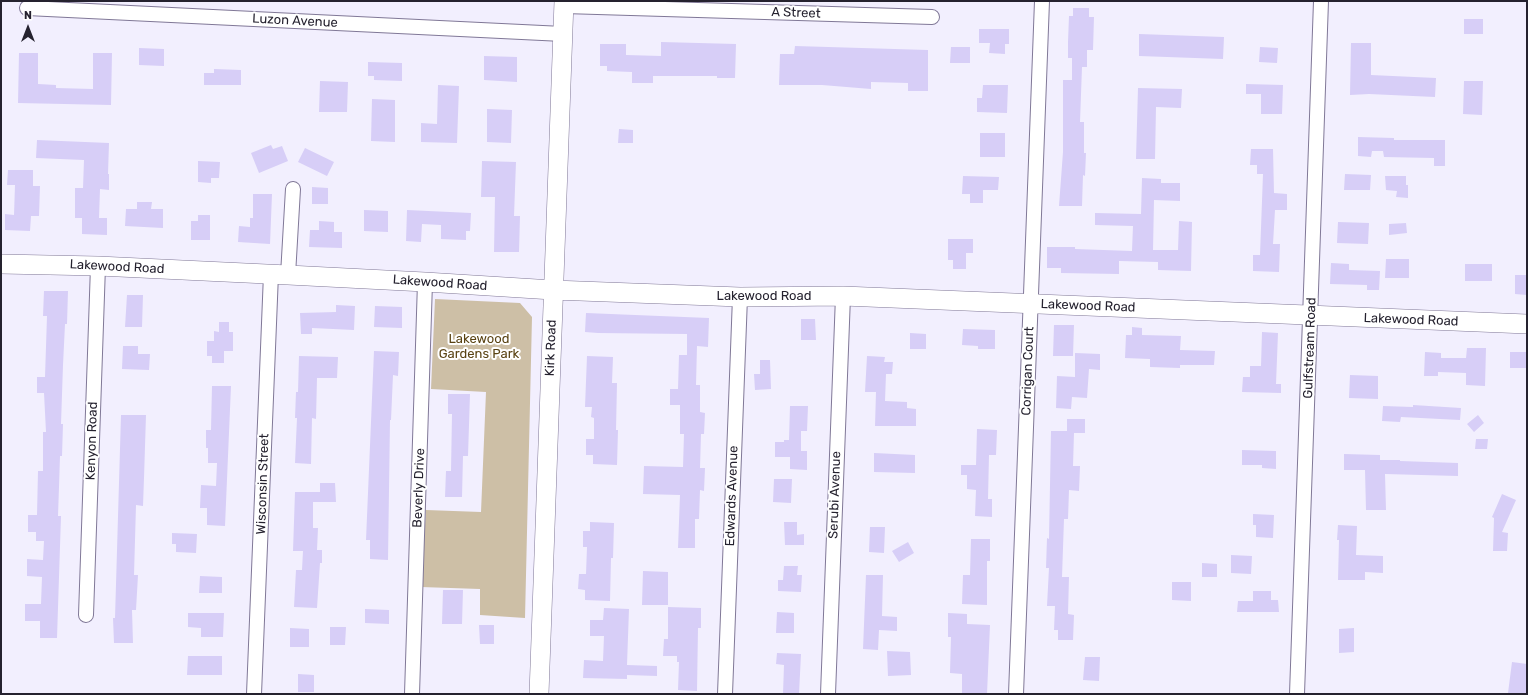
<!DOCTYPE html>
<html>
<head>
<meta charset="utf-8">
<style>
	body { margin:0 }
	#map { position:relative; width:1528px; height:695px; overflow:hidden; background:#f2effe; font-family:Rubik,sans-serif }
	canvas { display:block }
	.frame { position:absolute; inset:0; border:2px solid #25222f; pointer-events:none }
	.north { position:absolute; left:8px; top:8px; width:40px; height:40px; -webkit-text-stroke:3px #fff; paint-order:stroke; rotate:0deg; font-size:11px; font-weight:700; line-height:16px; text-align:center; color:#25222f }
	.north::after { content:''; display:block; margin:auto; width:14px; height:18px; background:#25222f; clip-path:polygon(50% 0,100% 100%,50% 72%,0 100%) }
</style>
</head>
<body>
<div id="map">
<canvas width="1528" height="695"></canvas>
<div class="frame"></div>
<div class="north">N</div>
</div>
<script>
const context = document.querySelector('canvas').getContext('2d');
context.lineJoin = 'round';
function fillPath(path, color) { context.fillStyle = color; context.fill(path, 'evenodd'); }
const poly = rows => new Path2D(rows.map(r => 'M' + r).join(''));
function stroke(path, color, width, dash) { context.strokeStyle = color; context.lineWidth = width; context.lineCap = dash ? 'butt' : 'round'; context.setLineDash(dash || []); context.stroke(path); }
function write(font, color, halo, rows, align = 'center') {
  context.font = font + ' Rubik,sans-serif'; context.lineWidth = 4; context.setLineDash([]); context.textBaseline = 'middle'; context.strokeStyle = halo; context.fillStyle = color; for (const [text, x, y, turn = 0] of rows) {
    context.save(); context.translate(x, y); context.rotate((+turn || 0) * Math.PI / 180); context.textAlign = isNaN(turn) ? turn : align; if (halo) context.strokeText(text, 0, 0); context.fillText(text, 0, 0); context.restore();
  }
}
fillPath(poly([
	[435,299,520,303,532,317,525,618,480,615,480,589,421,587,426,510,481,512,486,392,431,389]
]), '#cdbfa6');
fillPath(poly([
	[1073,8,1089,8,1089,17,1094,17,1093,50,1087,50,1087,67,1082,67,1080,122,1084,122,1084,153,1086,153,1085,176,1083,175,1082,206,1059,206,1063,152,1063,80,1072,80,1072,58,1068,58,1068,42,1069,16,1073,16],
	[1464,19,1483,19,1483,34,1464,34],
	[979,29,1009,29,1009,44,1005,44,1005,54,989,53,990,43,979,43],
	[1139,34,1224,37,1223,59,1139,56],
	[661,42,736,44,735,78,717,78,717,76,653,76,653,83,632,83,632,72,607,71,607,66,600,66,600,44,626,44,626,55,661,56],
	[1351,43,1371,43,1371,75,1436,78,1435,97,1369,94,1350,95],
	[795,46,928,50,928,91,908,91,908,83,871,82,871,89,822,85,779,85,780,54,794,54],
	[951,47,970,47,970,63,950,63],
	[1260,47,1278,48,1277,63,1259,62],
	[139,48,164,49,164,66,139,65],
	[19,53,38,53,38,84,56,85,56,88,93,89,93,53,112,53,111,105,18,103],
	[484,56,517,57,517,82,484,80],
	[368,62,402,63,402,81,374,80,374,76,368,76],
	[214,69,241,70,241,85,204,85,204,73,214,73],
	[320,81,348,82,347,112,319,112],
	[1464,81,1483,81,1482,115,1463,114],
	[1246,84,1283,85,1282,114,1261,114,1261,94,1246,94],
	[438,85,459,86,457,143,421,142,421,123,437,124],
	[983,85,1008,85,1007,113,977,112,977,98,982,98],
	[1138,88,1182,89,1181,108,1156,107,1155,159,1136,159],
	[372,99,395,100,395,142,371,141],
	[487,109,512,110,511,143,487,142],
	[619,129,633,130,633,143,618,143],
	[980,133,1005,133,1005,157,980,157],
	[1358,137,1394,138,1394,140,1445,140,1445,166,1434,166,1434,158,1384,157,1383,151,1372,151,1371,157,1358,156],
	[37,140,109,143,108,174,109,174,109,190,100,189,99,218,107,218,107,235,82,234,82,218,75,218,75,188,83,188,84,160,36,158],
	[271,145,273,149,282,146,288,161,259,173,251,153],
	[305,148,334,162,327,176,298,162],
	[1251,149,1273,149,1274,193,1287,194,1287,210,1275,210,1273,244,1280,244,1279,272,1253,271,1253,255,1260,255,1263,174,1257,174,1257,165,1250,165],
	[198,161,220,162,219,178,211,178,211,183,198,182],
	[482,161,516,162,514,216,520,216,519,252,494,252,495,197,481,197],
	[8,170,33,170,33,186,40,186,39,216,31,216,30,231,5,230,5,214,14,215,15,185,7,185],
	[1345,174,1371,175,1370,190,1344,190],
	[963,176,999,177,998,190,983,190,983,203,970,203,970,194,962,194],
	[1385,176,1406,176,1406,185,1408,185,1408,198,1396,197,1397,191,1386,190],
	[1142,178,1161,179,1161,183,1180,183,1180,201,1154,200,1153,250,1178,250,1179,221,1192,222,1191,271,1158,270,1158,262,1119,261,1119,274,1061,273,1061,268,1047,268,1047,247,1075,247,1075,249,1132,251,1133,226,1095,225,1095,213,1141,214],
	[312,187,328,188,328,204,312,204],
	[253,194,272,194,270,244,238,242,239,226,250,227,250,218,253,218],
	[137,202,152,202,151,209,163,209,163,228,125,226,126,209,137,209],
	[364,210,388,211,388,232,364,231],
	[407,210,471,213,470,231,466,231,466,240,441,239,441,225,422,224,421,242,406,241],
	[198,215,210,215,210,240,191,240,191,221,198,221],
	[319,221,334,222,334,232,342,232,342,248,309,247,310,230,319,230],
	[1338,222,1369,223,1368,244,1337,243],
	[1406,223,1407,233,1389,235,1389,224],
	[948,239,973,239,973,253,966,253,966,269,953,269,953,260,948,260],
	[1386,259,1409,259,1409,278,1385,278],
	[1331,263,1349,264,1349,270,1380,271,1379,290,1367,290,1367,285,1330,284],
	[1465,264,1492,264,1492,281,1465,281],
	[1515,275,1527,275,1527,295,1515,294],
	[44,291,68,291,67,324,65,324,63,365,61,424,63,424,62,456,60,456,59,487,58,516,61,516,57,638,40,638,40,621,25,621,25,604,41,604,42,577,27,576,27,559,43,560,44,541,36,541,36,532,28,532,28,515,37,515,38,471,43,471,43,432,46,432,44,393,37,393,37,377,45,377,47,316,43,316],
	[127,295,143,295,142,327,125,327],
	[336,305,355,306,354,330,312,328,312,334,301,334,300,313,336,312],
	[375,306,402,307,402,328,374,327],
	[586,313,709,318,708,347,697,346,696,385,700,385,700,412,705,413,704,434,701,434,700,468,705,468,704,491,700,490,699,519,695,519,695,548,678,548,680,495,643,494,644,466,683,467,684,434,680,434,680,405,670,405,670,389,678,389,679,355,687,355,687,334,598,333,585,332],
	[801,319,815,319,816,340,801,340],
	[219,322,229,322,229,332,233,332,233,351,224,351,224,363,212,363,212,356,207,356,207,341,214,341,214,331,219,332],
	[1054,325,1074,325,1073,356,1053,356],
	[1132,327,1142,328,1142,335,1181,336,1180,350,1215,351,1214,365,1180,365,1180,368,1150,367,1150,359,1125,358,1126,335,1132,335],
	[963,329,995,330,995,349,978,349,978,346,962,345],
	[1262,332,1278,333,1276,384,1281,384,1281,393,1242,392,1243,377,1250,377,1250,366,1261,366],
	[910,333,926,334,926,349,910,349],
	[123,346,138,346,138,354,150,354,149,370,122,369],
	[1467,348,1486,348,1485,386,1466,385,1466,373,1438,372,1438,376,1424,376,1425,352,1441,353,1441,358,1466,358],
	[374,351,399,352,398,376,393,375,391,420,390,420,388,560,370,559,370,540,366,540],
	[1510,352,1527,352,1527,368,1510,368],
	[1075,353,1100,354,1100,370,1089,369,1087,398,1072,397,1071,409,1056,408,1057,376,1075,377],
	[299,356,338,357,337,378,317,378,316,419,312,418,311,464,295,463,297,418,295,418,296,392,298,392],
	[587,356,613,357,612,383,617,383,616,430,618,430,617,465,593,464,593,455,586,455,586,439,594,439,594,418,591,417,592,407,585,407],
	[867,356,885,357,884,362,893,362,892,374,886,374,885,401,907,402,907,408,916,409,916,426,875,426,876,392,865,392],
	[760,360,770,360,771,389,755,390,754,374,760,374],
	[1350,375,1378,376,1378,399,1349,398],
	[212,386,231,386,225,526,207,525,207,508,200,508,201,485,216,486,217,463,208,463,208,448,206,448,206,430,211,430],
	[448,394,470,394,468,456,463,456,462,497,445,497,446,471,451,471,452,414,448,414],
	[1413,405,1461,408,1460,420,1401,417,1400,422,1382,421,1383,406,1413,407],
	[790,406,808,406,807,431,801,431,801,451,807,451,807,470,790,469,790,457,775,457,775,442,784,442,784,440,789,440],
	[121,415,146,415,144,478,143,506,136,505,134,575,138,575,136,610,132,610,133,643,114,643,113,618,115,618],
	[1478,415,1484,423,1474,432,1467,424],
	[1067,419,1085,419,1085,433,1074,433,1073,466,1080,466,1079,491,1069,490,1068,519,1064,519,1062,577,1069,577,1068,614,1074,615,1073,640,1058,640,1058,630,1054,630,1055,606,1047,606,1049,568,1046,568,1047,538,1049,539,1051,431,1067,431],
	[977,429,997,430,996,455,989,455,988,499,992,499,992,517,975,516,976,490,967,489,967,475,961,475,961,465,976,465],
	[1476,439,1488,439,1487,449,1475,449],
	[1242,450,1276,451,1276,469,1262,468,1262,465,1242,465],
	[874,453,915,455,915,473,874,472],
	[1344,454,1380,455,1380,460,1400,460,1400,461,1458,463,1458,476,1385,474,1386,510,1366,510,1365,470,1344,470],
	[774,479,792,479,791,503,773,502],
	[320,483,335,483,336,502,313,502,313,528,318,528,317,550,322,550,322,563,320,563,317,608,294,607,296,570,302,570,303,551,293,551,295,492,320,492],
	[1502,494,1516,500,1502,532,1508,533,1507,551,1493,551,1494,518,1492,517],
	[1253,514,1274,515,1273,538,1256,537,1256,525,1253,525],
	[590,522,614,523,613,558,611,558,610,601,585,600,585,590,578,589,579,574,586,574,587,547,583,547,583,531,590,531],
	[784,522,797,522,797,535,804,534,804,545,785,545],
	[1338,525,1357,526,1356,555,1383,556,1383,573,1365,572,1365,580,1338,580,1339,540,1337,540],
	[870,527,885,527,884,553,869,552],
	[172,533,197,534,196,553,176,552,176,544,172,544],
	[971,539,990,539,990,561,987,561,987,605,962,604,963,575,970,575],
	[908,542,914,553,899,562,892,551],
	[1231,555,1252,556,1251,574,1231,573],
	[1202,563,1217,564,1217,577,1202,577],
	[784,566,798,566,797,575,802,575,801,592,778,591,778,580,783,580],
	[643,571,668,572,668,605,642,605],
	[866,575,883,575,882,616,897,617,897,631,879,630,878,650,863,649],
	[200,576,222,577,222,593,199,593],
	[1172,582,1191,582,1191,601,1172,600],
	[443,590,463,590,462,624,442,624],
	[1253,591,1271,591,1271,600,1278,600,1279,612,1237,612,1238,601,1253,601],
	[668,607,701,608,701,628,698,628,697,691,678,690,679,662,677,662,677,656,663,656,664,639,668,639],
	[604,608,629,609,627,665,657,666,657,676,627,675,627,679,583,678,584,660,603,661,604,636,590,636,590,620,603,620],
	[365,609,389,610,389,624,365,623],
	[777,612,794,613,794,633,776,633],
	[188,613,224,613,223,637,201,637,201,628,188,627],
	[948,613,967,614,967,624,990,625,987,694,962,694,962,674,950,673,951,637,948,637],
	[479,625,494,625,494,644,480,644],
	[330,627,346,627,345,645,330,645],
	[290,628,309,629,309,647,290,647],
	[1354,628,1354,652,1339,653,1339,629],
	[887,651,910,652,911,675,888,676],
	[777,653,801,654,799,694,783,694,784,665,776,664],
	[188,656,222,656,222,675,187,675],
	[1085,657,1100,657,1099,681,1083,680],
	[1512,662,1527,664,1526,694,1508,693],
	[298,674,314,675,314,692,298,692]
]), '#d7cef7');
const street = poly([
	[564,6,932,17],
	[27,8,563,34],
	[288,275,293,189],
	[86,615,98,266],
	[254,694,271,274],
	[412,694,425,282],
	[725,694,740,297],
	[828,694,843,296],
	[1016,694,1042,1],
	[1297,694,1321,1]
]);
const secondary = poly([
	[1,264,98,266,288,275,425,282,553,290,740,297,843,296,1527,324],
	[539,694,564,1]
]);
stroke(street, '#807897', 16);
stroke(secondary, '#807897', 20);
stroke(street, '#fff', 14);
stroke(secondary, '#fff', 19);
write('13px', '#25222f', '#fff', [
	["A Street",796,13,2],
	["Luzon Avenue",295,21,3],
	["Lakewood Road",117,267,3],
	["Lakewood Road",440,283,4],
	["Lakewood Road",764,296],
	["Lakewood Road",1088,306,2],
	["Lakewood Road",1411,320,2],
	["Kirk Road",551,348,-88],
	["Gulfstream Road",1310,348,-88],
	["Corrigan Court",1028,371,-88],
	["Kenyon Road",92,441,-88],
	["Wisconsin Street",263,484,-88],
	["Beverly Drive",419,488,-88],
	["Serubi Avenue",835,495,-88],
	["Edwards Avenue",732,496,-88]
]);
write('13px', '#594212', '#fff', [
	["Lakewood",479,339],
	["Gardens Park",479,354]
]);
</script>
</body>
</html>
